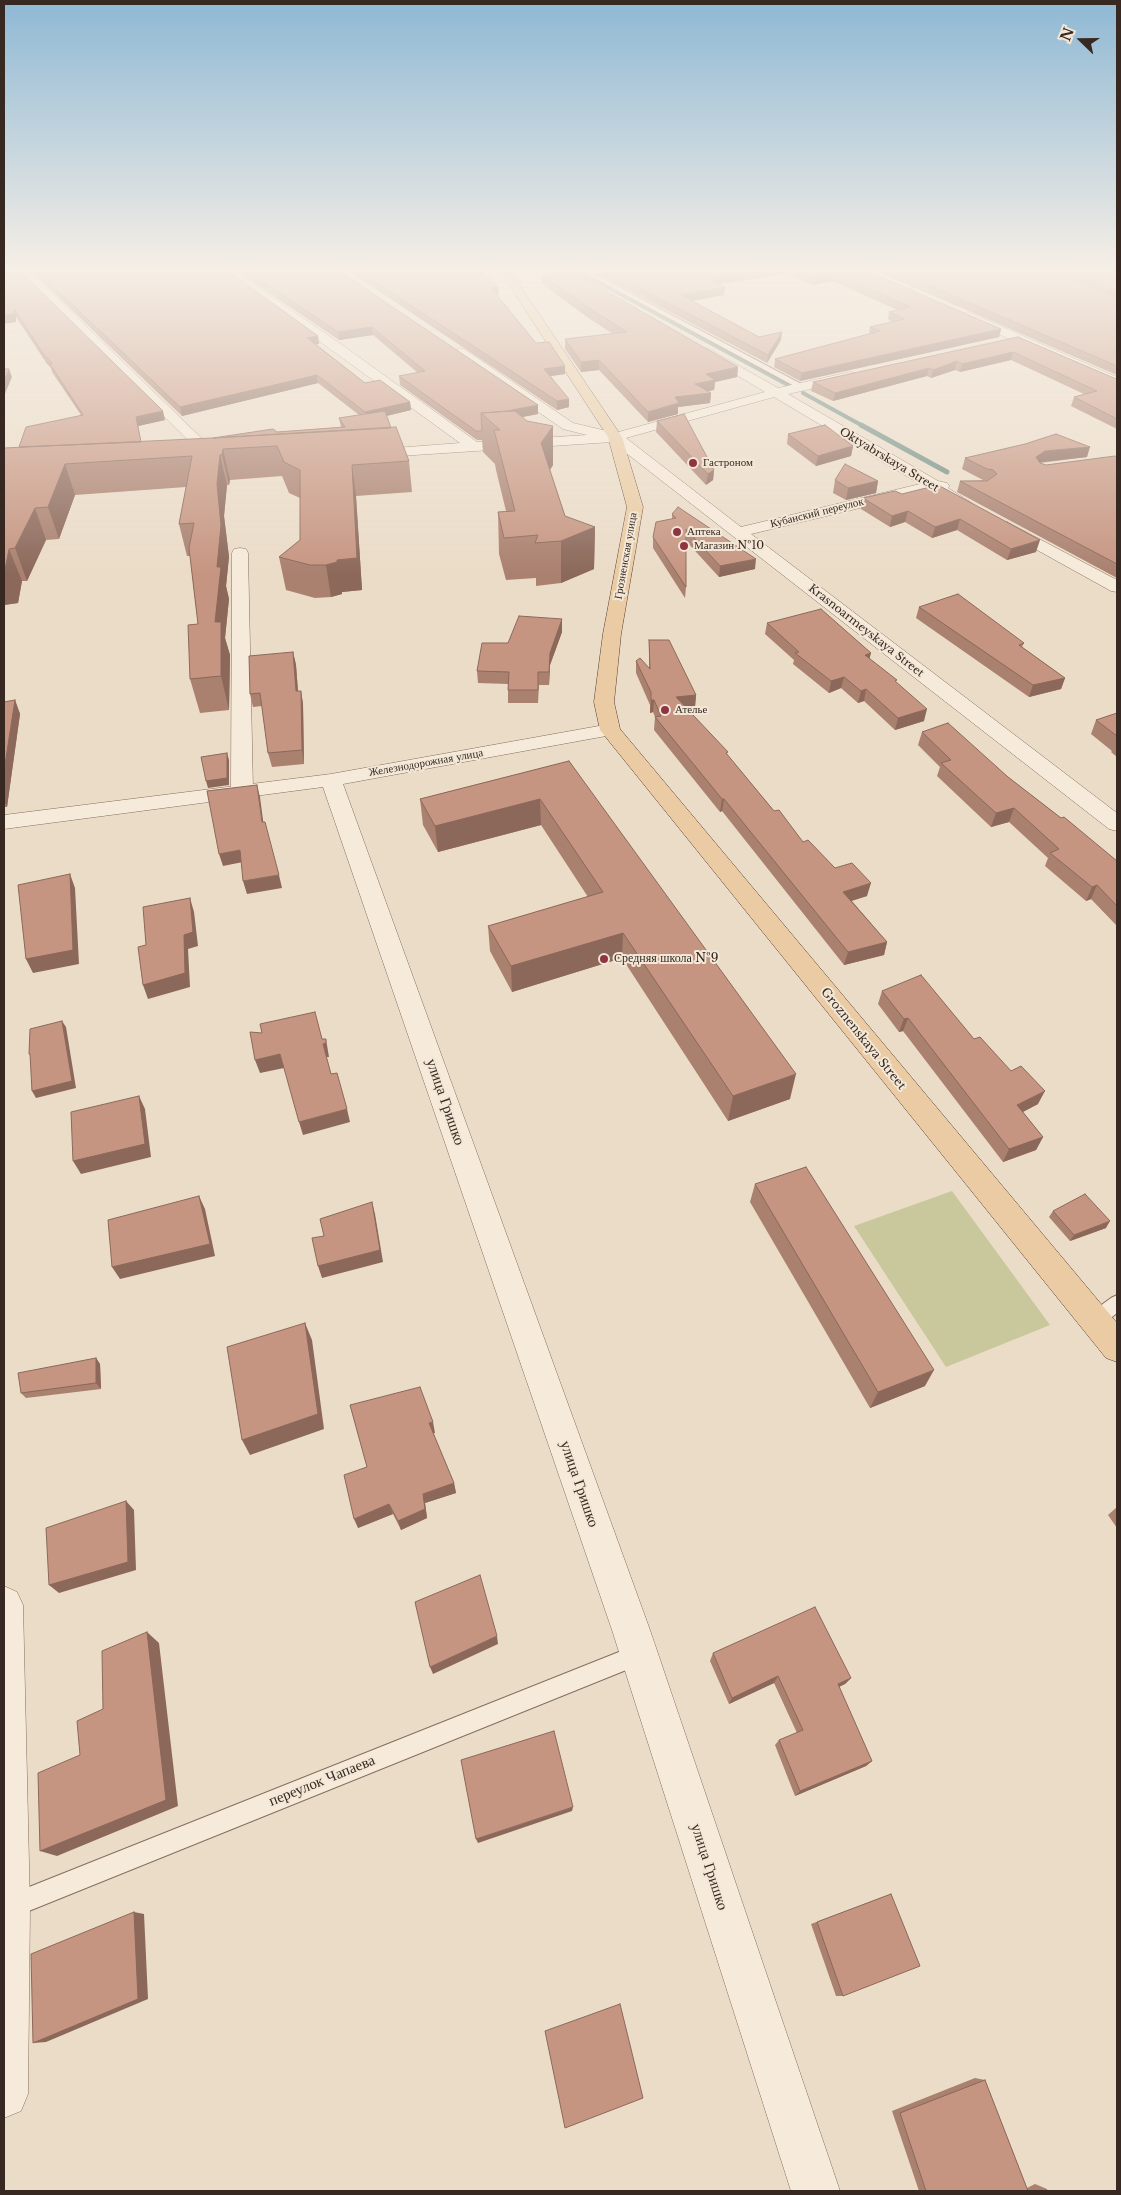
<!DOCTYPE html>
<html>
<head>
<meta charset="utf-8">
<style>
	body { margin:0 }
	#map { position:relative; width:1121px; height:2195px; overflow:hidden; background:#ebdcc8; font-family:"Libre Baskerville",serif }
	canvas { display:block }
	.frame { position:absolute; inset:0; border:5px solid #372921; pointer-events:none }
	.north { position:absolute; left:1056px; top:15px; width:50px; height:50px; -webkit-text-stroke:4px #f3e7d7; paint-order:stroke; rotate:292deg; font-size:14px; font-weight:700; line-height:20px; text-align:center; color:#372921 }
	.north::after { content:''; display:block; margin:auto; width:18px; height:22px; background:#372921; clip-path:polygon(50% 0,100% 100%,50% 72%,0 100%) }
</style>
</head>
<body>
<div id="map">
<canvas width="1121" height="2195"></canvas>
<div class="frame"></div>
<div class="north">N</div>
</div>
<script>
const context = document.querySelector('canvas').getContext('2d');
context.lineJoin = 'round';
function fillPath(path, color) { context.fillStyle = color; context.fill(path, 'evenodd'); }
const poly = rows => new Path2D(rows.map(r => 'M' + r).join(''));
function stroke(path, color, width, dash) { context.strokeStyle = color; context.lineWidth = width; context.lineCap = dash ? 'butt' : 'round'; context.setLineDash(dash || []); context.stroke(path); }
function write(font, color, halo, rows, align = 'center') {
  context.font = font + ' "Libre Baskerville",serif'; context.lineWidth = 4; context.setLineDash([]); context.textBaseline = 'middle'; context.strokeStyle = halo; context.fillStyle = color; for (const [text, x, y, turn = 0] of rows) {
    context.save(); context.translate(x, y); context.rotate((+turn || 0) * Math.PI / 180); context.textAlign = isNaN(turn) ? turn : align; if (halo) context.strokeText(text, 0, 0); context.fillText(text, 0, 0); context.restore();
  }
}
fillPath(poly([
	[952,1191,1050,1325,946,1367,854,1226]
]), '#c8c89c');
stroke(poly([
	[572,268,788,385],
	[803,393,863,426]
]), '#708d82', 4);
stroke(poly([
	[861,425,947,472]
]), '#708d82', 5);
const service = poly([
	[576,268,583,268,805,386,798,388,576,268],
	[1117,1295,1117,1313,1101,1326,1095,1328,1089,1326,1086,1320,1089,1314,1111,1298,1117,1295],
	[639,1644,646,1648,650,1655,646,1662,4,1921,4,1897,639,1644]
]);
const minor = poly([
	[15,268,26,268,224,460,226,463,224,466,214,466,15,268],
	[218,268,230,268,345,347,477,442,587,435,563,429,456,355,454,352,460,348,464,349,573,423,615,433,765,392,703,355,701,352,707,348,778,388,850,372,855,373,857,376,855,379,788,394,938,481,947,483,950,486,948,488,973,504,971,507,959,507,931,491,751,534,1117,813,1117,831,1109,829,612,442,369,458,364,457,362,454,364,451,369,450,460,443,218,268],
	[774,397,920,484,741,527,626,438,774,397],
	[554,268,568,268,604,289,602,291,594,291,554,268],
	[968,312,1117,377,1117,386,964,319,962,316,968,312],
	[1007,522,1117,580,1117,592,1111,591,1001,530,999,527,1001,524,1007,522],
	[240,548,246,549,248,553,253,791,250,796,242,797,234,796,231,791,232,553,234,549,240,548],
	[4,1586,17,1592,23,1605,30,1907,28,2094,21,2111,4,2118,4,1586]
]);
const tertiary = poly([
	[610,724,617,726,620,730,617,734,343,784,650,1630,840,2191,791,2191,612,1630,323,787,4,829,4,815,331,774,610,724]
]);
const primary = poly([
	[498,268,508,268,622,437,643,507,621,634,614,702,620,729,1117,1323,1117,1362,1106,1358,600,730,594,702,603,634,627,507,608,437,498,268]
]);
stroke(service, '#856e5e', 2);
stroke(minor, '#856e5e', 1);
stroke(tertiary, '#856e5e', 1);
stroke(primary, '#543d32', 1);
fillPath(service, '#f6eada');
fillPath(minor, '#f6eada');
fillPath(tertiary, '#f6eada');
fillPath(primary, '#eacba3');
fillPath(poly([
	[4,268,165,420,138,426,141,442,213,438,277,432,341,427,339,418,359,415,318,383,182,416,28,268,224,268,318,336,319,344,316,344,365,383,410,402,411,410,386,416,391,428,409,461,412,492,356,496,362,590,342,592,342,594,331,597,315,598,286,590,279,557,300,540,300,498,289,493,282,476,230,480,229,485,227,485,224,516,229,557,226,586,229,599,225,638,230,655,229,710,200,713,190,679,198,624,190,556,187,556,179,524,186,487,75,495,59,539,46,540,27,581,22,581,18,603,4,605,19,447,81,415,52,372,51,368,47,364,16,317,16,322],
	[232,268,335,268,538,414,522,417,553,465,550,470,565,516,595,527,594,569,561,583,536,586,536,578,506,580,499,554,498,512,506,511,496,470,495,464,483,452,482,440,477,440,400,385,399,376,418,373,373,335,339,340],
	[344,268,477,268,499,295,497,295,536,343,565,366,565,374,551,376,569,407,557,410],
	[593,268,860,268,1001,329,999,337,800,381,774,367,775,359,869,334,870,327,892,322,888,319,889,312,897,310,833,281,812,285,787,273,719,284,725,287,724,295,691,301,759,337,781,340,767,363,598,274,598,270],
	[869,268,1117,268,1117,375],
	[542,275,738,367,737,377,715,382,714,390,708,391,711,393,710,403,678,407,678,414,648,422,599,370,581,372,565,349,565,339,613,334,587,317,542,284],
	[1018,337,1114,378,1117,379,1117,429,1071,406,1074,397,1084,394,1011,360,960,372,955,370,931,378,927,376,833,401,811,391,813,382],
	[657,421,714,470,713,480,706,485,656,432],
	[788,434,853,446,851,456,816,466,787,444],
	[1087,457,1040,463,1046,465,1117,457,1117,578,957,492,960,481,988,480,983,480,962,469,965,458],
	[835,480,878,481,876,493,846,500,833,493],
	[902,494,1036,552,1007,560,957,530,932,538,905,522,890,527,861,509,863,498],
	[672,514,755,569,719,577,686,541,686,587,685,598,653,548,653,537,672,519],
	[919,607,1024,643,1022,647,1065,678,1061,689,1029,697,916,618],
	[562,619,562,632,550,665,549,685,539,685,538,703,508,703,508,684,478,683,477,671,508,643],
	[767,623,870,659,896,682,924,721,895,730,864,701,858,703,841,688,829,693,793,664,794,660,765,634],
	[649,640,696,695,695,707,687,708,728,756,774,811,803,842,867,896,852,901,887,942,884,955,844,965,722,811,720,812,654,730,655,717,653,712,650,713,650,705,636,673,636,661,649,668],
	[293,652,296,665,298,691,301,691,303,704,304,764,272,767,268,753,262,706,253,707,250,694],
	[15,700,20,714,7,807,4,807,4,702],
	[1117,713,1117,757,1111,752,1112,751,1091,734,1096,720],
	[922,732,1008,777,1117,861,1117,926,1091,899,1086,901,1045,866,1048,858,1009,822,991,827,937,776,940,767,918,745],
	[569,761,790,1099,728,1121,622,958,512,992,490,951,488,926,588,897,541,825,438,852,423,825,420,799],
	[882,991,974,1039,1038,1104,1023,1112,1043,1137,1036,1150,1003,1162,903,1031,899,1032,878,1004],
	[755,1184,925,1386,870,1408,750,1202],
	[1053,1211,1106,1228,1070,1241,1049,1217],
	[96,1358,100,1364,101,1389,26,1398,21,1393],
	[350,1405,435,1433,433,1433,454,1483,456,1493,425,1503,427,1518,401,1530,393,1514,358,1528,367,1467],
	[1117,1507,1117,1528,1108,1515],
	[713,1653,851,1678,845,1684,839,1687,872,1761,866,1766,795,1796,775,1745,779,1740,797,1733,774,1683,729,1704,710,1661],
	[891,1894,843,1996,836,1996,811,1924],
	[975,2078,985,2080,1027,2188,1035,2184,1047,2189,1048,2191,919,2191,892,2111]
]), '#aa806f');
fillPath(poly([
	[773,268,787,268,787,273,707,286,708,279],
	[834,273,833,281,812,285,813,277],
	[498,287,499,295,492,295,491,288],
	[725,287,724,295,680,303,681,295],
	[14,309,16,317,16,322,4,324,4,315],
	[372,327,373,335,339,340,338,332],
	[1001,329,999,337,800,381,802,373],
	[782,332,781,340,767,363,768,355],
	[318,336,319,344,308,346,307,338],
	[1013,352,1011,360,960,372,962,364],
	[599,360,599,370,581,372,581,362],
	[957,361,955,370,931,378,933,370],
	[565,366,565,374,544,377,544,369],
	[738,367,737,377,715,382,714,390,694,394,695,384,706,374],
	[929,368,927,376,833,401,835,393],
	[9,369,12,377,4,396,4,381],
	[317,375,318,383,182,416,180,407],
	[711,393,710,403,678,407,678,414,648,422,648,412,675,397],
	[569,399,569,407,557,410,557,401],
	[410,402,411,410,366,421,365,412],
	[538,405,538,414,492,423,487,416],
	[163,411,165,420,138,426,143,451,136,417],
	[553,426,553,465,542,482,541,443],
	[853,446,851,456,816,466,818,456],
	[1090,447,1087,457,1041,462,1033,468,1036,457,1045,451],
	[223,449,230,480,229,485,222,455],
	[220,455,227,485,224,516,229,557,226,586,229,599,225,638,230,655,229,710,221,676,215,622,217,484],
	[65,464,75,495,59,539,48,507],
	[352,465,356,496,362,590,342,592,342,594,331,597,326,565],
	[714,470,713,480,706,485,708,474],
	[878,481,876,493,846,500,848,488],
	[35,508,46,540,27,581,15,548],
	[908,511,905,522,890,527,892,516],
	[960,519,957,530,932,538,935,527],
	[595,527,594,569,561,583,561,541],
	[1040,540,1036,552,1007,560,1011,549],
	[9,549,22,581,18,603,4,605,4,570],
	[756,559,755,569,719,577,720,566],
	[562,619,562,632,550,665,549,685,549,672,550,653],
	[293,652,296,665,299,705,296,691],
	[871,653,868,665,865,655],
	[844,677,841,688,829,693,831,681],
	[1065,678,1061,689,1029,697,1033,685],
	[866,689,864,701,858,703,861,691],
	[301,691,303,704,304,764,302,750],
	[696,695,695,707,675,710,676,697],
	[15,700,20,714,7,807,4,801,4,771],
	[651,700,654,700,653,712,650,713],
	[927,709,924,721,895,730,898,718],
	[227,753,229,760,229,785,208,788,206,781],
	[257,785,260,797,265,835,262,822],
	[540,799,541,825,438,852,435,826],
	[722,799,724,799,722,811,720,812],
	[1014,808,1009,822,991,827,996,813],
	[240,850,243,862,223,866,219,854],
	[70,874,75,888,79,964,33,973,26,959],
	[279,875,282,888,247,894,243,881],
	[871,883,867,896,840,904,843,892],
	[1097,885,1091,899,1086,901,1092,887],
	[190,898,194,912,198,946,188,949,190,987,148,999,143,985,184,935],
	[623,933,622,958,512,992,511,966],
	[887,942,884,955,844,965,848,952],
	[908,1018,903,1031,899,1032,904,1019],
	[62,1021,66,1027,76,1088,36,1098,32,1091],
	[326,1039,329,1057,326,1057,323,1044],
	[280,1054,284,1068,260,1073,255,1060],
	[796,1074,790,1099,728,1121,733,1096],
	[1045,1091,1038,1104,1011,1118,1017,1105],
	[139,1096,145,1109,151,1157,81,1174,73,1161],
	[347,1109,350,1122,303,1135,299,1122],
	[1043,1137,1036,1150,1003,1162,1009,1149],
	[199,1196,205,1209,215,1256,120,1279,112,1267],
	[372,1202,375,1214,383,1262,322,1278,318,1266],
	[1110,1221,1106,1228,1070,1241,1074,1235],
	[305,1323,312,1340,324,1429,250,1455,242,1440],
	[96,1358,100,1364,101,1389,96,1383],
	[934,1370,925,1386,870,1408,878,1392],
	[433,1422,435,1433,431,1434,429,1423],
	[454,1483,456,1493,425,1503,427,1518,401,1530,398,1521,423,1494],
	[126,1501,134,1510,136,1570,59,1593,49,1585],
	[389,1504,393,1514,358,1528,354,1519],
	[147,1632,159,1643,178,1806,57,1856,40,1851],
	[497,1636,498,1644,433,1674,430,1667],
	[778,1676,774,1683,729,1704,732,1698],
	[851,1678,845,1684,832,1690,838,1684],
	[872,1761,866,1766,795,1796,800,1791],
	[573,1807,572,1811,478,1843,476,1839],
	[134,1912,144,1914,148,1999,46,2042,33,2043]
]), '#8b685a');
const building = poly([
	[4,268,17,268,163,411,136,417,141,442,19,447,26,427,83,415,50,364,52,363,44,355,14,309,14,314,4,315,4,268],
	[34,268,224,268,318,336,307,338,365,383,380,380,410,402,365,412,317,375,180,407,34,268],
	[242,268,335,268,538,405,507,411,481,413,482,431,476,431,399,376,425,371,372,327,338,332,242,268],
	[354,268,477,268,498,287,491,288,536,343,549,342,565,366,544,369,569,399,557,401,354,268],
	[601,268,773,268,708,279,725,287,681,295,759,337,782,332,768,355,601,268],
	[793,268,860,268,1001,329,802,373,775,359,880,331,870,327,904,319,889,312,910,307,834,273,813,277,793,268],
	[888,268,1048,268,1117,297,1117,366,888,268],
	[1065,268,1117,268,1117,291,1065,268],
	[570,270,738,367,706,374,715,380,695,384,711,393,675,397,679,403,648,412,599,360,581,362,565,339,627,332,587,307,542,275,570,270],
	[1018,337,1114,378,1117,379,1117,419,1074,397,1097,391,1013,352,962,364,957,361,933,370,929,368,835,393,813,382,1018,337],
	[4,369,9,369,4,381,4,369],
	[385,411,391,428,213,438,273,429,277,432,345,427,339,418,385,411],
	[515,411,527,421,553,426,541,443,565,516,595,527,561,541,535,543,538,535,504,538,498,512,515,511,494,430,500,430,481,413,515,411],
	[684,414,714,470,708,474,657,421,684,414],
	[825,425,853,446,818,456,788,434,825,425],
	[396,427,409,461,352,465,357,558,337,560,337,562,326,565,310,565,279,557,300,540,300,470,284,462,277,446,223,449,222,455,220,455,217,484,221,525,217,567,221,567,215,622,221,622,221,676,190,679,188,625,198,624,189,548,194,523,179,524,192,456,65,464,48,507,35,508,15,548,9,549,5,570,4,570,4,448,212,438,396,427],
	[1056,434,1090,447,1045,451,1036,457,1040,463,1046,465,1115,456,1117,457,1117,564,960,481,987,481,997,474,993,470,987,469,965,458,1025,444,1056,434],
	[845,464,878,481,848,488,835,480,845,464],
	[938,485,1040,540,1011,549,960,519,935,527,908,511,892,516,863,498,895,491,902,494,938,485],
	[678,507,756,559,720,566,686,529,686,587,653,537,656,522,676,518,672,514,678,507],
	[958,594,1024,643,1019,645,1065,678,1033,685,919,607,958,594],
	[821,609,871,653,865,655,897,680,895,681,927,709,898,718,866,689,861,691,844,677,831,681,795,653,799,652,767,623,821,609],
	[519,616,562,619,550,653,549,672,538,672,538,690,508,690,509,672,477,671,482,643,508,643,519,616],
	[649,640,669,640,696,695,676,697,728,752,726,753,774,811,779,810,803,842,808,840,835,868,852,863,871,883,843,892,887,942,848,952,724,799,722,799,655,717,661,716,654,700,651,700,651,692,636,661,640,658,650,669,649,640],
	[293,652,296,691,301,691,302,750,268,753,260,693,250,694,249,656,293,652],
	[15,700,4,771,4,702,15,700],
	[1117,713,1117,736,1096,720,1117,713],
	[948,723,1008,777,1061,818,1064,817,1117,861,1117,906,1097,885,1092,887,1050,853,1059,849,1014,808,996,813,941,763,951,760,922,732,948,723],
	[227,753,227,778,206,781,201,757,227,753],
	[569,761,796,1074,733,1096,623,933,511,966,488,926,603,892,540,799,435,826,420,799,569,761],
	[257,785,262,822,265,822,279,875,243,881,240,850,219,854,207,791,257,785],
	[70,874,73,950,26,959,18,885,70,874],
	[190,898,193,932,184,935,185,973,143,985,138,947,146,945,143,907,190,898],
	[921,975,974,1039,980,1037,1011,1071,1021,1066,1045,1091,1017,1105,1043,1137,1009,1149,908,1018,904,1019,882,991,921,975],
	[315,1012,322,1039,326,1039,326,1043,323,1044,331,1074,337,1073,347,1109,299,1122,280,1054,255,1060,250,1032,262,1033,260,1024,315,1012],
	[62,1021,72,1081,32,1091,30,1054,29,1054,30,1029,62,1021],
	[139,1096,145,1144,73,1161,71,1112,139,1096],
	[806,1167,934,1370,878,1392,755,1184,806,1167],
	[1085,1194,1110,1221,1074,1235,1053,1211,1085,1194],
	[199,1196,210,1244,112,1267,108,1220,199,1196],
	[372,1202,380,1250,318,1266,312,1238,324,1236,320,1219,372,1202],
	[305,1323,318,1414,242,1440,227,1347,305,1323],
	[96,1358,96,1383,21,1393,18,1373,96,1358],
	[420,1387,433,1422,429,1423,454,1483,423,1494,425,1509,398,1521,389,1504,354,1519,344,1475,367,1467,350,1405,420,1387],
	[126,1501,128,1562,49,1585,46,1528,126,1501],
	[480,1575,497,1636,430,1667,415,1602,480,1575],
	[815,1607,851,1678,838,1684,872,1761,800,1791,779,1740,803,1730,778,1676,732,1698,713,1653,815,1607],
	[147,1632,166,1800,40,1851,38,1773,80,1755,77,1721,103,1709,102,1651,147,1632],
	[554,1731,573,1807,476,1839,461,1760,554,1731],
	[891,1894,920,1966,843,1996,817,1922,891,1894],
	[134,1912,138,1999,33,2043,31,1954,134,1912],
	[620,2004,643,2098,565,2128,545,2031,620,2004],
	[985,2080,1028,2191,926,2191,900,2113,985,2080]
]);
fillPath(building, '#c69581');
stroke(building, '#8b685a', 1);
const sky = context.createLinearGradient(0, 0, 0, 575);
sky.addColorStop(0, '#8eb8d4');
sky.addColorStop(0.47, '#f6efe6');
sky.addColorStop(1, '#f6efe600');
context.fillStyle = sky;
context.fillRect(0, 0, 1121, 575);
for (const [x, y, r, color] of [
	[693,463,5,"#8f3440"],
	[677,532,5,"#8f3440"],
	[684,546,5,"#8f3440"],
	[665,710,5,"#8f3440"],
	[604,959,5,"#8f3440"]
]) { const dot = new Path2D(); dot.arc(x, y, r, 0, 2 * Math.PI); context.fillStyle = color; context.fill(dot); stroke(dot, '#f3e7d7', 2); }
write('11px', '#372921', '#f3e7d7', [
	["Oktyabrskaya Street",889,460,31],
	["Кубанский переулок",817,513,-14],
	["Грозненская улица",626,556,-80],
	["Krasnoarmeyskaya Street",866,631,38],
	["Железнодорожная улица",426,763,-10]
]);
write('11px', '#372921', '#f3e7d7', [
	["Гастроном",703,463],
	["Аптека",687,532],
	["Магазин №10",694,546],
	["Ателье",675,710]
], 'left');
write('12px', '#372921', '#f3e7d7', [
	["Средняя школа №9",614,959]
], 'left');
write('12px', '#372921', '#f3e7d7', [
	["Groznenskaya Street",863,1039,51]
]);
write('15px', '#372921', '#f3e7d7', [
	["улица Гришко",445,1102,71],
	["улица Гришко",579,1484,71],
	["переулок Чапаева",322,1781,-22],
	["улица Гришко",709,1867,72]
]);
</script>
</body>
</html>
